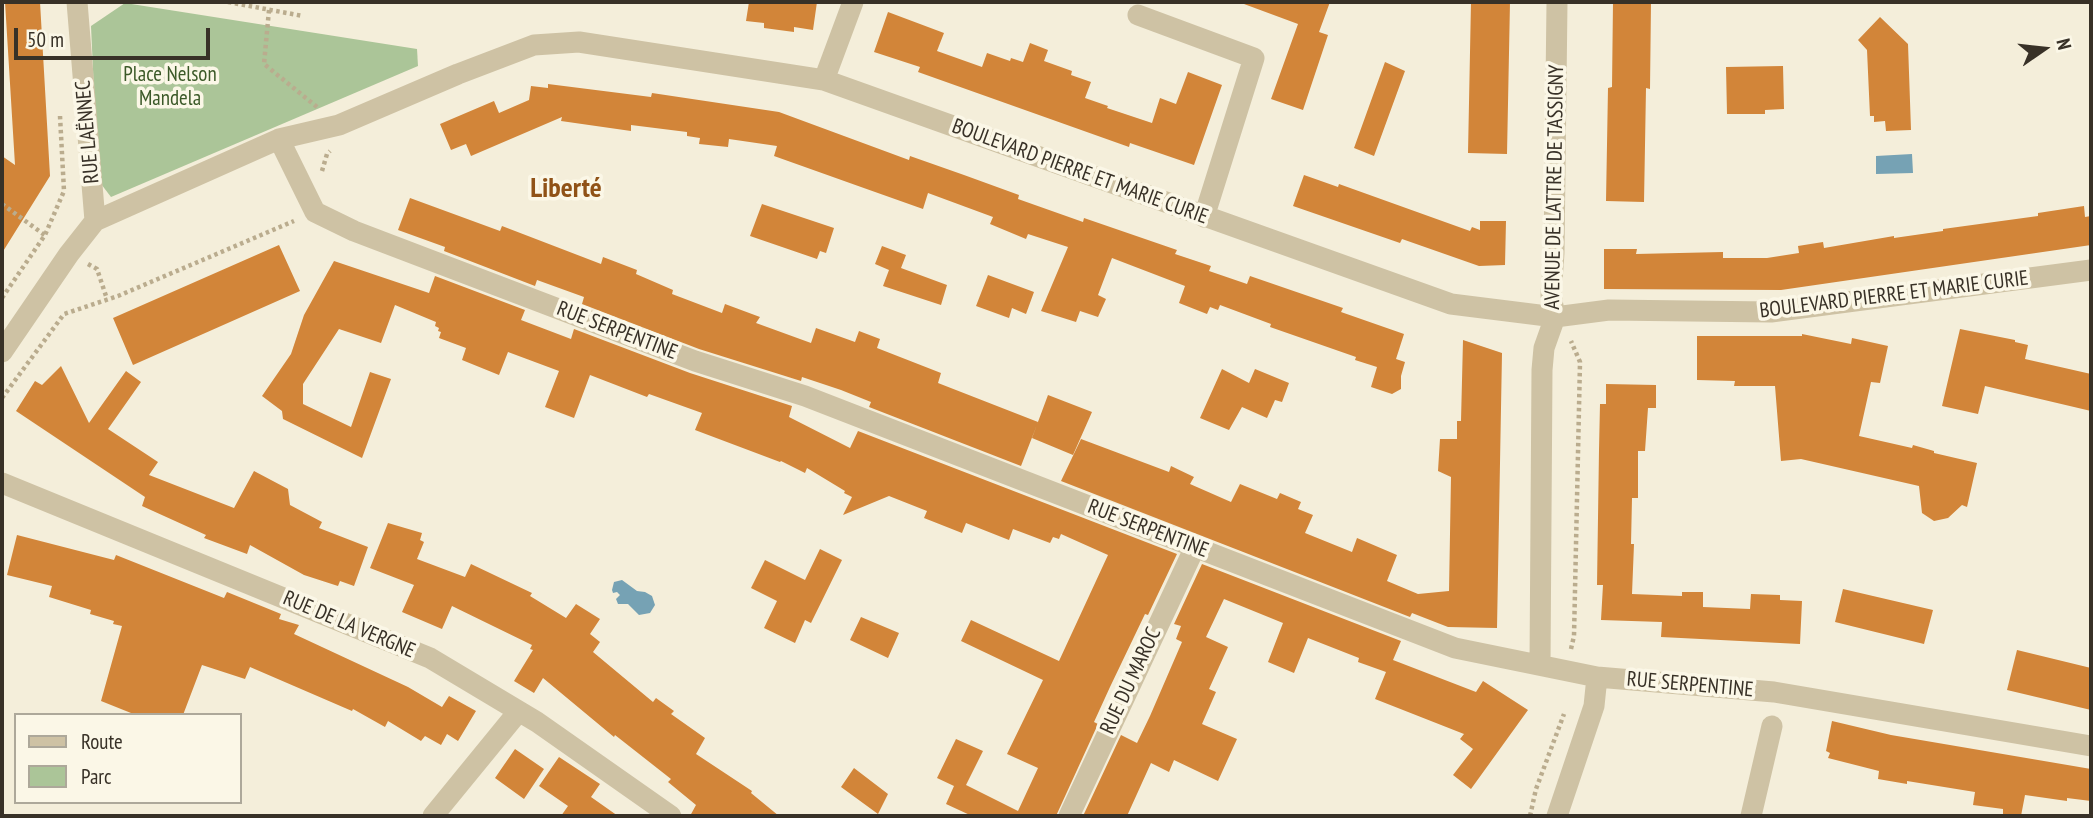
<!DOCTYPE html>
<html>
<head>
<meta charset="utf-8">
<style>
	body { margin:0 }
	#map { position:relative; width:2093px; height:818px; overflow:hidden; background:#f4eeda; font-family:"PT Sans Narrow",sans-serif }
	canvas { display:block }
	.frame { position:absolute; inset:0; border:4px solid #383127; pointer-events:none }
	.legend { position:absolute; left:14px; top:713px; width:228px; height:91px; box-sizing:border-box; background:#fbf7e7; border:2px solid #ada89a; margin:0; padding:9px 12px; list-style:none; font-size:21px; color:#383127 }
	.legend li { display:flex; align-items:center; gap:14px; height:35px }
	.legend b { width:35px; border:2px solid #ada89a }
	.north { position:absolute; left:2009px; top:14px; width:70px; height:70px; -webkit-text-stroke:5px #fbf7e7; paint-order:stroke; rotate:76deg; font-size:19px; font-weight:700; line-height:28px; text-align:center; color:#383127 }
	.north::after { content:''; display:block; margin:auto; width:24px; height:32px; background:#383127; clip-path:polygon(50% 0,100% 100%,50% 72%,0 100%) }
	.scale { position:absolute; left:14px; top:28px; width:196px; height:32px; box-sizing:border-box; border:4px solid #383127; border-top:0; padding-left:9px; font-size:21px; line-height:24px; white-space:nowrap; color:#383127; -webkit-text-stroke:5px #fbf7e7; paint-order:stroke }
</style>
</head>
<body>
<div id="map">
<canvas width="2093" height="818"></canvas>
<div class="frame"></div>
<ul class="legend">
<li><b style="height:9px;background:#cec2a4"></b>Route</li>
<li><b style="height:19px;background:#abc598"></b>Parc</li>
</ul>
<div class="north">N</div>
<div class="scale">50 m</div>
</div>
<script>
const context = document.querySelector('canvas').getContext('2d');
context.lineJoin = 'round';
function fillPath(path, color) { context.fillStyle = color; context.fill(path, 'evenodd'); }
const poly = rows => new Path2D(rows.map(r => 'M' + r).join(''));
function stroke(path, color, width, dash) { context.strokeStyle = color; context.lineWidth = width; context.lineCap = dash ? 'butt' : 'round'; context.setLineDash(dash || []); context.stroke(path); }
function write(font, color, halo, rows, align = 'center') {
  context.font = font + ' "PT Sans Narrow",sans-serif'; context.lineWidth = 7; context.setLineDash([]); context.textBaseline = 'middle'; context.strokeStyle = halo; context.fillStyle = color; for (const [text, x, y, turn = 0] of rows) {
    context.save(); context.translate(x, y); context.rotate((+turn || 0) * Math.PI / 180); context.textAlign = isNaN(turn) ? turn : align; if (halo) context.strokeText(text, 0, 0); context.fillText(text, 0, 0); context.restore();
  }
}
fillPath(poly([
	[125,3,417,49,418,66,111,197,98,180,91,26]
]), '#abc598');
fillPath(poly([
	[1912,154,1913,173,1876,174,1876,156],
	[622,580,637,591,645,592,652,596,655,605,650,613,639,615,628,604,618,604,616,599,620,595,617,592,613,593,612,590,614,582]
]), '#76a2b4');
fillPath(poly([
	[5,2,40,2,50,176,2,253,2,156,15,165],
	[749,2,817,2,813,30,794,27,794,32,764,28,764,23,746,21],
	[1244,2,1330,2,1319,32,1328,35,1303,110,1271,99,1298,24,1244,4],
	[1471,2,1510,2,1507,154,1468,153],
	[1613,2,1651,2,1650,89,1646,88,1644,202,1606,201,1608,88,1612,87],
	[888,12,944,33,937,51,982,67,987,53,1010,61,1011,58,1023,62,1030,43,1048,50,1044,61,1072,71,1071,75,1091,82,1085,98,1108,106,1107,108,1152,123,1160,98,1176,104,1188,72,1222,85,1194,165,1130,143,1129,147,918,72,920,67,874,52],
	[1880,17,1908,44,1911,130,1886,131,1885,121,1874,122,1874,116,1870,116,1867,50,1858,40],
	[1385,62,1405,71,1374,156,1354,148],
	[1783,66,1784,109,1765,110,1765,114,1727,114,1726,67],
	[548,84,651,97,652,93,779,112,909,160,910,156,964,175,1019,195,1018,199,1083,222,1084,218,1177,250,1175,254,1211,266,1209,271,1247,284,1250,276,1343,308,1341,312,1404,334,1396,359,1405,362,1401,376,1401,389,1392,394,1371,387,1377,367,1355,360,1356,357,1270,327,1271,324,1220,305,1218,310,1210,307,1207,314,1179,303,1185,286,1112,258,1098,295,1106,299,1098,317,1080,311,1076,322,1041,311,1068,247,1028,234,1026,239,990,224,993,217,928,193,923,209,861,187,774,156,777,146,729,139,728,147,699,144,700,138,687,136,687,132,631,125,631,131,561,121,562,117,471,156,466,144,451,150,440,124,494,101,499,113,529,100,531,86,548,88],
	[1304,175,1338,187,1339,184,1470,231,1472,227,1480,230,1480,221,1506,221,1505,265,1479,266,1402,239,1400,243,1293,206],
	[410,198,500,231,502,226,601,264,603,257,637,270,636,274,673,290,672,294,722,313,725,304,760,317,756,323,811,343,816,328,855,342,859,331,880,339,877,348,941,373,938,383,1038,422,1021,466,869,407,871,402,841,390,802,377,801,381,699,349,582,304,584,297,537,280,535,286,444,251,445,247,398,230],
	[762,204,834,228,826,253,820,251,817,259,750,236],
	[2084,206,2085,217,2091,216,2091,245,1781,290,1604,289,1604,249,1637,249,1636,254,1723,252,1723,258,1767,258,1799,253,1798,246,1823,242,1824,248,1894,236,1894,238,1943,231,1943,229,2038,216,2038,213],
	[279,245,300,291,133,365,113,318],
	[882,246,906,255,901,268,947,285,941,305,883,286,889,270,875,264],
	[334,261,429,293,435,276,525,310,521,320,571,339,574,329,690,373,792,406,789,417,850,448,858,431,1177,554,1148,615,1145,614,1110,687,1094,722,1098,724,1056,816,972,816,946,804,954,786,937,778,956,739,983,751,966,785,1018,811,1038,768,1007,754,1043,680,961,641,971,620,1059,661,1108,555,1061,534,1059,539,1053,537,1050,543,1013,529,1009,540,966,523,962,533,924,518,927,511,889,496,843,515,852,497,844,493,845,491,807,468,805,473,781,461,780,462,695,430,702,413,649,394,647,397,590,375,574,418,545,407,559,371,508,352,499,375,462,360,466,348,439,338,441,332,438,331,439,328,435,326,436,322,395,305,381,343,339,329,303,384,303,404,351,427,370,372,391,379,362,458,283,419,282,411,262,396,291,354,304,315],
	[988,275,1034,292,1026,314,1012,308,1009,318,976,306],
	[1960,329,2015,340,2015,342,2028,345,2025,359,2091,374,2091,411,1985,386,1978,414,1942,406],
	[1802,334,1851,344,1852,338,1888,346,1880,383,1871,382,1859,436,1912,448,1913,445,1934,451,1934,453,1977,463,1967,507,1962,505,1948,518,1934,521,1922,513,1919,486,1801,459,1781,461,1775,386,1734,386,1735,381,1697,380,1697,336,1802,336],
	[1463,340,1502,353,1497,628,1448,627,1412,613,1410,617,1061,481,1081,439,1169,472,1171,466,1194,477,1190,484,1231,502,1240,484,1277,499,1280,493,1301,502,1298,509,1313,515,1305,533,1352,552,1357,538,1397,555,1387,581,1418,594,1449,591,1451,477,1438,471,1440,439,1457,439,1457,421,1461,421],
	[61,366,89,423,126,371,141,382,108,429,158,462,149,475,234,508,254,471,288,489,290,505,322,522,319,528,368,547,354,586,340,581,338,586,304,575,250,545,247,554,204,538,206,535,142,506,145,497,16,411,35,381,42,385],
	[1222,369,1249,383,1255,369,1289,383,1282,402,1275,400,1267,418,1242,407,1229,430,1200,418],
	[1606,384,1656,385,1656,408,1648,408,1645,451,1638,451,1638,498,1632,498,1631,544,1634,544,1632,594,1682,596,1682,592,1703,592,1703,607,1750,609,1751,594,1780,595,1780,600,1802,601,1800,644,1661,637,1662,622,1601,620,1603,585,1597,585,1599,450,1600,404,1606,404],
	[1048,395,1092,412,1073,455,1032,438],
	[388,523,422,533,420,540,424,542,417,559,465,577,471,564,532,593,530,596,566,618,576,604,600,619,590,634,600,642,593,652,653,702,656,698,674,711,671,714,705,738,696,754,752,791,751,793,779,816,690,816,696,805,668,782,671,779,615,735,614,737,543,678,534,693,514,681,533,650,530,649,532,645,452,606,442,629,402,612,414,585,370,568],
	[17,535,114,560,116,555,224,598,227,592,281,614,279,619,299,625,294,634,408,687,442,707,449,696,476,711,458,741,447,734,441,745,425,736,421,741,388,721,385,727,353,709,352,711,250,667,245,679,202,665,183,715,136,715,101,701,122,626,113,624,114,621,90,614,91,610,49,597,52,586,7,575],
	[820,549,842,560,811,623,805,620,795,643,764,628,777,601,751,588,765,560,805,580],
	[1202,564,1401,641,1393,660,1476,692,1483,681,1528,710,1471,789,1453,775,1473,749,1460,739,1464,734,1375,699,1386,672,1358,662,1359,658,1308,638,1294,673,1268,662,1283,623,1224,599,1206,637,1228,647,1209,689,1216,692,1202,724,1237,739,1218,781,1174,760,1169,772,1151,763,1127,816,1083,816,1121,735,1137,743,1150,716,1182,642,1176,639,1181,626,1174,624],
	[1843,589,1933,610,1924,644,1835,622],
	[861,617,899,633,888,658,850,640],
	[2017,650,2091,668,2091,710,2007,690],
	[1832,721,1891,735,2091,769,2091,801,2067,798,2067,801,2025,795,2021,816,2003,816,2003,809,1973,805,1975,792,1907,781,1907,784,1878,779,1879,771,1828,758,1830,753,1826,751],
	[515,749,544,769,524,799,495,778],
	[559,757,600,784,591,797,618,816,561,816,568,806,539,786],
	[854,768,888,794,878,814,841,787]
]), '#d28539');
stroke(poly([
	[228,2,303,16],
	[269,10,264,64,317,107],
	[322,171,327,154,330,151],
	[2,204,46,236],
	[88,264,97,269,107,299],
	[2,298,45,235,64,191,60,116],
	[2,398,64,314,118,296,294,221],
	[1571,649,1574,636,1580,362,1571,341],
	[1530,816,1536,789,1564,714]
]), '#baac8e', 4.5, [3.5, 3.5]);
stroke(poly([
	[77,2,95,221],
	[1138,15,1254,58,1204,217],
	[824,80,853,2],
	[279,139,315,212,354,231,695,361,805,396,1455,648,1597,677,1774,692,2091,746],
	[2,352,69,254,95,221,279,139,339,125,458,74,534,45,579,42,824,80,1451,304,1555,317,1609,310,1771,312,2091,270],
	[2,483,430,658,537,722,671,816],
	[1540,664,1542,370,1544,348,1555,317,1551,295,1554,253,1557,2],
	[433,816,518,712],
	[1069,816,1195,547],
	[1557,816,1594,706,1597,677],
	[1751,816,1772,726]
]), '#cec2a4', 21);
write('21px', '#3b5928', '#fbf7e7', [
	["Place Nelson",170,75],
	["Mandela",170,99]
]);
write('21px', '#383127', '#fbf7e7', [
	["RUE LAËNNEC",88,132,-95],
	["BOULEVARD PIERRE ET MARIE CURIE",1080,172,20],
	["AVENUE DE LATTRE DE TASSIGNY",1555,187,-89],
	["BOULEVARD PIERRE ET MARIE CURIE",1894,295,-7],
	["RUE SERPENTINE",617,331,21],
	["RUE SERPENTINE",1148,529,21],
	["RUE DE LA VERGNE",349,625,23],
	["RUE DU MAROC",1131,681,-65],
	["RUE SERPENTINE",1690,685,5]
]);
write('bold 28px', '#905217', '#fbf7e7', [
	["Liberté",566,189]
]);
</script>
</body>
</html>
